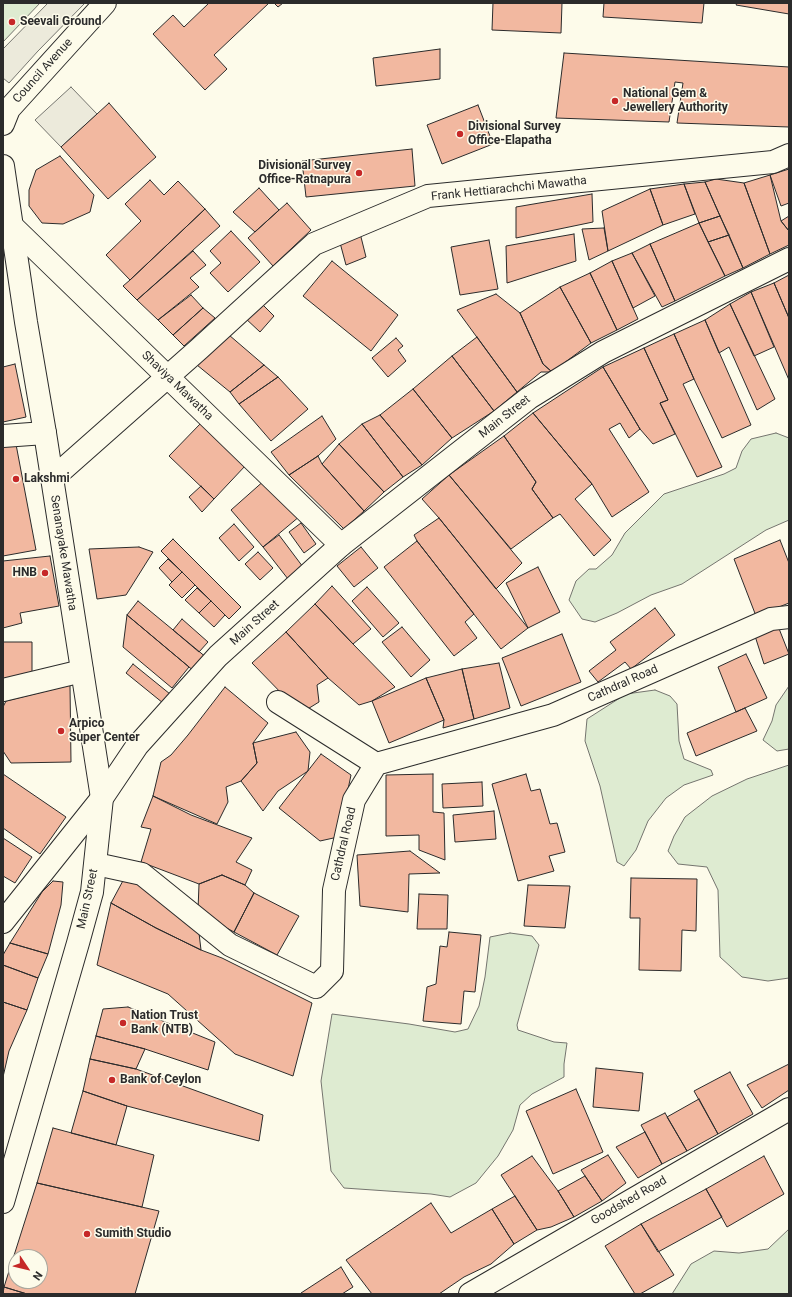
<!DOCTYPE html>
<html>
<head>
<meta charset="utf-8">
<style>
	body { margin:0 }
	#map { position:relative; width:792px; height:1297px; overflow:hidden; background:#fdfbea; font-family:Roboto,sans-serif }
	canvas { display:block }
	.frame { position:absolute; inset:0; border:4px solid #2b2b2b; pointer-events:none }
	.north { position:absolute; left:8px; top:1249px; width:40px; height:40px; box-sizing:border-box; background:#fdfbea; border:1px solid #a9a89e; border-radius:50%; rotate:125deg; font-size:11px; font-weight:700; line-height:16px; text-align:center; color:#2b2b2b }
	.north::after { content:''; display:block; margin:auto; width:14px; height:18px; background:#c62828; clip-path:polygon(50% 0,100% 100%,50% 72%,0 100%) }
</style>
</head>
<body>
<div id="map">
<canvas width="792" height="1297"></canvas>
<div class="frame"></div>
<div class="north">N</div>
</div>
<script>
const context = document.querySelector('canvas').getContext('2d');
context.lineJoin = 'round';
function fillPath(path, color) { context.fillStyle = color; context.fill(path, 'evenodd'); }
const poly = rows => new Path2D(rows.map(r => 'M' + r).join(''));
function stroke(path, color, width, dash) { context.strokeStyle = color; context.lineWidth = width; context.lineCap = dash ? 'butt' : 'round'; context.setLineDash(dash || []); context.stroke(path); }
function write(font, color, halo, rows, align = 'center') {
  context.font = font + ' Roboto,sans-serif'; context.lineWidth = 3; context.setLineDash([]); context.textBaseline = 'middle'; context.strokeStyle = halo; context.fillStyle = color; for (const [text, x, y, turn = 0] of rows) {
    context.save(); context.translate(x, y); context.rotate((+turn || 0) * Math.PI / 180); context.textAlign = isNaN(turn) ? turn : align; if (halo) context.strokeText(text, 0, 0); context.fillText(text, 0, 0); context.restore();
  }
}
const green = poly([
	[3,3,40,3,3,42,3,3],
	[776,433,789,438,789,520,766,530,682,584,651,595,617,613,595,622,582,619,569,600,576,581,589,569,596,569,612,555,625,533,664,494,724,474,736,468,742,451,751,439,776,433],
	[789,686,789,749,777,751,763,740,772,721,776,705,789,686],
	[655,690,670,696,677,704,679,741,684,759,711,770,713,775,684,785,666,798,648,821,636,850,624,866,617,862,600,786,585,741,587,719,626,694,655,690],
	[789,765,789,978,768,981,742,977,720,957,718,890,707,867,678,864,668,851,674,836,685,817,712,796,747,779,789,765],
	[510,933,532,936,539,945,517,1025,518,1030,554,1042,567,1043,564,1064,564,1077,532,1094,520,1105,513,1130,498,1156,476,1183,450,1197,431,1194,344,1188,331,1171,321,1081,332,1014,409,1024,455,1032,468,1029,479,1006,485,977,490,937,510,933],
	[789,1229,789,1294,672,1294,691,1264,714,1251,739,1253,768,1249,789,1229]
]);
fillPath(green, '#deebd1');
stroke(green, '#74746e', 1);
const parking = poly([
	[48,3,85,3,38,51,9,83,3,78,3,49,48,3],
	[71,87,97,114,61,147,35,120,71,87]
]);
fillPath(parking, '#eceadb');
stroke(parking, '#74746e', 1);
const building = poly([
	[209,3,269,3,214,55,227,69,205,90,153,34,173,15,184,27,209,3],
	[274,3,283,3,278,7,274,3],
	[493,3,562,3,561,33,492,30,493,3],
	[604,3,704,3,702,23,603,17,604,3],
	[737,3,789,3,789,14,736,5,737,3],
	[440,49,440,79,376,86,373,58,440,49],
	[564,53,789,67,789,127,677,123,683,83,675,82,669,122,556,118,564,53],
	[109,103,156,157,108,199,61,147,109,103],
	[478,105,493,144,442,164,427,125,478,105],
	[412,149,415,186,306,197,302,161,412,149],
	[60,156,94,195,90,212,63,224,42,223,29,206,29,190,36,170,60,156],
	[789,169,789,203,781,206,770,175,789,169],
	[770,175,781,221,789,231,789,245,770,254,744,183,770,175],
	[716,179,744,183,770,254,743,268,705,182,716,179],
	[150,180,164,195,178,181,205,209,130,280,106,255,141,221,125,204,150,180],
	[705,182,720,216,699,223,684,184,705,182],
	[684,184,695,214,663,225,650,189,684,184],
	[259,188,279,210,255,232,233,212,259,188],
	[650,189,663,225,608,251,602,211,650,189],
	[592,194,593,222,516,238,516,207,592,194],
	[287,203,311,230,273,266,248,238,287,203],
	[205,209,220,226,137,300,123,286,130,280,205,209],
	[720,216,729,235,708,242,699,223,720,216],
	[789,216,789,231,781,221,789,216],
	[699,223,725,276,675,301,650,244,699,223],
	[604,228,608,251,589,260,582,229,604,228],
	[231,231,260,262,228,292,210,273,221,263,210,251,231,231],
	[360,233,366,257,346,265,339,239,360,233],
	[574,234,576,261,507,283,506,246,574,234],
	[729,235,743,268,725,276,708,242,729,235],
	[489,240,498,289,460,295,451,247,489,240],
	[650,244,675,301,662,307,632,253,650,244],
	[193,251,206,265,190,278,199,287,158,320,137,300,193,251],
	[632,253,655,296,633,308,612,261,632,253],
	[332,261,398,315,371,351,303,296,332,261],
	[612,261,638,319,617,330,590,273,612,261],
	[590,273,617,330,591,343,560,287,590,273],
	[789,275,789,318,774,283,789,275],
	[774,283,789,318,789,380,751,292,774,283],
	[560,287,591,343,552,372,543,364,520,313,560,287],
	[751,292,774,347,754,356,730,304,751,292],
	[496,294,520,313,543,364,552,372,541,372,517,392,457,310,496,294],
	[191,295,203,308,173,335,158,320,191,295],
	[260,302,274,316,260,332,244,317,260,302],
	[730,304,775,399,757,410,729,347,719,353,705,320,730,304],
	[203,308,215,318,184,346,173,335,203,308],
	[705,320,751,425,722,438,694,379,674,334,705,320],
	[674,334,694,379,683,384,722,467,697,477,660,403,668,400,644,348,674,334],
	[229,335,264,365,230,392,197,365,229,335],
	[477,337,517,392,494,411,452,356,477,337],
	[396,338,403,346,398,350,406,361,388,377,372,358,396,338],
	[644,348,668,400,660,403,675,434,653,444,640,429,603,367,644,348],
	[452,356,494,411,452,438,413,389,452,356],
	[15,364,26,417,3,422,3,367,15,364],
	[264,365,278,377,239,404,230,392,264,365],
	[603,367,640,429,629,438,620,423,609,429,649,492,612,517,592,484,533,413,603,367],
	[278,377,308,409,271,441,239,404,278,377],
	[413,389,452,438,422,465,380,415,413,389],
	[533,413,592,484,575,499,611,540,594,556,560,514,553,518,532,489,536,482,504,436,533,413],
	[380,415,422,465,403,477,362,424,380,415],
	[322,416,336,439,318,456,289,475,271,452,322,416],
	[202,422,246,465,214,499,169,456,202,422],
	[362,424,403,477,384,492,339,444,362,424],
	[504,436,536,482,532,489,553,518,511,549,449,475,504,436],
	[15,439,36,550,3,556,3,441,15,439],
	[339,444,384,492,364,511,322,464,339,444],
	[318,456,322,464,364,511,344,529,289,475,318,456],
	[449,475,522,563,496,589,439,518,422,499,449,475],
	[266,479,300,516,263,547,231,510,266,479],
	[201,486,214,499,202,512,189,497,201,486],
	[439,518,528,628,501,649,417,541,414,535,439,518],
	[301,523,316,544,304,553,289,532,301,523],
	[234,524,254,547,239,561,219,538,234,524],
	[279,535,303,567,288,579,263,547,279,535],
	[173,539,241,607,229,619,161,551,173,539],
	[780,540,789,563,789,603,756,616,734,559,780,540],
	[417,541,474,614,465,622,477,638,454,656,384,567,417,541],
	[139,547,153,552,126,595,97,599,89,549,139,547],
	[361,547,378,568,354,587,337,566,361,547],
	[258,552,273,568,260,580,245,564,258,552],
	[50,556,59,606,20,613,22,623,3,628,3,561,50,556],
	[168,559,182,572,172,582,159,568,168,559],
	[538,567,560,612,528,628,506,583,538,567],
	[182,572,195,585,182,598,169,585,182,572],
	[332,586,371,629,353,644,315,604,332,586],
	[367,587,399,623,383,637,352,601,367,587],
	[197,588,211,601,199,613,185,600,197,588],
	[138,601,207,658,195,672,127,615,138,601],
	[211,601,225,615,214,627,199,613,211,601],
	[315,604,353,644,395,687,372,701,359,705,328,678,286,632,315,604],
	[655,608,675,635,631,669,625,662,598,682,589,671,616,650,610,642,655,608],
	[127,615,189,667,172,688,123,647,127,615],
	[182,619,208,642,199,652,173,630,182,619],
	[778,626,789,654,764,664,755,636,778,626],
	[402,627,430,660,411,677,382,642,402,627],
	[286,632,328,678,317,685,319,702,306,710,288,700,252,663,286,632],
	[562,634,581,682,521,706,502,658,562,634],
	[3,642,32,642,32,674,3,686,3,642],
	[746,654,767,698,736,712,718,667,746,654],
	[499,663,510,708,474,719,462,669,499,663],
	[133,664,170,694,163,703,126,673,133,664],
	[462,669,474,719,443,728,444,720,426,678,462,669],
	[426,678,444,720,389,743,372,701,426,678],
	[70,685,71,762,11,763,3,751,3,707,6,701,70,685],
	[225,687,268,723,253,743,257,763,241,781,226,787,228,802,217,824,153,796,161,762,171,755,188,735,225,687],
	[745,708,757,731,696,756,687,733,745,708],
	[296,732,310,752,308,771,278,791,263,811,241,781,257,763,253,743,296,732],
	[321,754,351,775,338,837,320,841,279,808,321,754],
	[3,774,66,817,40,854,3,828,3,774],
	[433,774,433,812,444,813,445,860,419,850,419,835,386,836,386,775,433,774],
	[526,774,531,791,540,789,550,824,557,823,565,852,549,856,554,871,518,881,492,784,526,774],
	[482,782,483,806,443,808,442,784,482,782],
	[153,796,191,815,252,838,236,862,252,870,245,885,222,875,199,884,141,862,151,829,141,827,153,796],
	[494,811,496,839,455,842,453,815,494,811],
	[3,838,32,857,15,883,3,876,3,838],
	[410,851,440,873,409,874,408,912,360,906,357,855,410,851],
	[222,875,245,885,254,893,234,932,212,920,198,910,199,884,222,875],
	[125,877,160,896,199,933,201,950,156,928,111,903,125,877],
	[631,878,697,879,696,931,682,930,681,971,639,970,640,918,630,918,631,878],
	[53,881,63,882,61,905,48,954,10,943,42,892,53,881],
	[528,885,570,886,565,928,524,926,528,885],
	[254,893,299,916,277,955,234,932,254,893],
	[419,894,448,895,447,929,417,929,419,894],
	[111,903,156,928,201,950,222,958,312,1003,293,1076,235,1054,168,994,97,965,111,903],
	[449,932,481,935,475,992,464,991,461,1024,423,1021,427,987,436,984,440,946,447,947,449,932],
	[10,943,48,954,38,978,3,965,3,955,10,943],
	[3,965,38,978,27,1010,3,1002,3,965],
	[3,1002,27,1010,9,1051,3,1077,3,1002],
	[128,1007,215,1042,208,1070,145,1049,96,1036,103,1009,128,1007],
	[96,1036,145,1049,136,1069,90,1059,96,1036],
	[90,1059,136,1069,263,1115,259,1141,127,1106,83,1091,90,1059],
	[789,1064,789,1090,762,1108,747,1085,789,1064],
	[596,1068,643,1073,639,1111,593,1107,596,1068],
	[730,1072,753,1114,718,1134,694,1091,730,1072],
	[576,1089,603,1152,553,1174,526,1111,576,1089],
	[83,1091,127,1106,116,1145,71,1133,83,1091],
	[699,1099,718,1134,687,1151,667,1117,699,1099],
	[665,1113,687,1151,662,1164,641,1125,665,1113],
	[53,1128,154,1155,142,1207,37,1183,53,1128],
	[645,1132,662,1164,638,1178,616,1147,645,1132],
	[608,1155,626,1183,602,1201,581,1170,608,1155],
	[532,1156,558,1191,574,1217,551,1227,537,1230,501,1175,532,1156],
	[764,1156,784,1194,727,1227,706,1189,764,1156],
	[585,1176,602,1201,574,1217,558,1191,585,1176],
	[37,1183,159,1211,135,1294,27,1294,4,1287,37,1183],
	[16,1257,40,1257,40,1281,16,1281,16,1257],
	[706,1189,722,1217,658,1252,641,1224,706,1189],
	[515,1196,537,1230,514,1244,492,1209,515,1196],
	[431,1203,451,1233,492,1209,514,1244,491,1264,464,1277,439,1294,372,1294,346,1260,431,1203],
	[641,1224,674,1275,640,1294,635,1294,605,1246,641,1224],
	[341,1267,353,1287,342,1294,301,1294,301,1293,341,1267],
	[4,1287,27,1294,3,1294,4,1287]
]);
fillPath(building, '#f2b8a0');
stroke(building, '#2b2b2b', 1);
const minor = poly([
	[12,226,341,545],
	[3,436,45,433],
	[52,479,199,349,314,244,428,196,773,162,789,155],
	[3,690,82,671],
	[278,702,376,764],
	[96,864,142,874,230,945,316,987,332,971,334,890,354,800,376,764,553,715,771,619,789,617],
	[3,922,102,798]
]);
const major = poly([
	[3,124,9,109,105,3],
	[3,166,26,322,45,433,102,798],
	[470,1294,789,1109]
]);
const highway = poly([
	[3,1202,78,943,92,892,102,798,137,746,218,656,341,545,529,398,603,352,789,259]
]);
stroke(minor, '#2b2b2b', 24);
stroke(major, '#2b2b2b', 24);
stroke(highway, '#2b2b2b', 24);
stroke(minor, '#fdfbea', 22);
stroke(major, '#fdfbea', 22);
stroke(highway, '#fdfbea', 22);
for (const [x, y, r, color] of [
	[12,22,4,"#c62828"],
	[615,101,4,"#c62828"],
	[460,134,4,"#c62828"],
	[359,173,4,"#c62828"],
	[16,479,4,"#c62828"],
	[45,573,4,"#c62828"],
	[61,731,4,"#c62828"],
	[123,1023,4,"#c62828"],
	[112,1080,4,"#c62828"],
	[87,1234,4,"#c62828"]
]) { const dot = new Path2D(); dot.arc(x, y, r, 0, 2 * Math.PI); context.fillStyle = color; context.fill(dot); stroke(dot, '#fdfbea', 1.5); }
write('bold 12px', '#2b2b2b', '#fdfbea', [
	["Seevali Ground",20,22],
	["National Gem &",623,94],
	["Jewellery Authority",623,108],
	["Divisional Survey",468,127],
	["Office-Elapatha",468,141],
	["Divisional Survey",351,166,"right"],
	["Office-Ratnapura",351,180,"right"],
	["Lakshmi",24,479],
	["HNB",37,573,"right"],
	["Arpico",69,724],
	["Super Center",69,738],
	["Nation Trust",131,1016],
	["Bank (NTB)",131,1030],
	["Bank of Ceylon",120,1080],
	["Sumith Studio",95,1234]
], 'left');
write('12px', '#2b2b2b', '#fdfbea', [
	["Council Avenue",43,71,-48],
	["Frank Hettiarachchi Mawatha",509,189,-6],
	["Shaviya Mawatha",177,386,44],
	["Main Street",505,417,-38],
	["Senanayake Mawatha",63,553,81],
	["Main Street",255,623,-42],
	["Cathdral Road",623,684,-24],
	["Cathdral Road",344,844,-77],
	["Main Street",88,899,-78],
	["Goodshed Road",629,1201,-30]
]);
</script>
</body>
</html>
